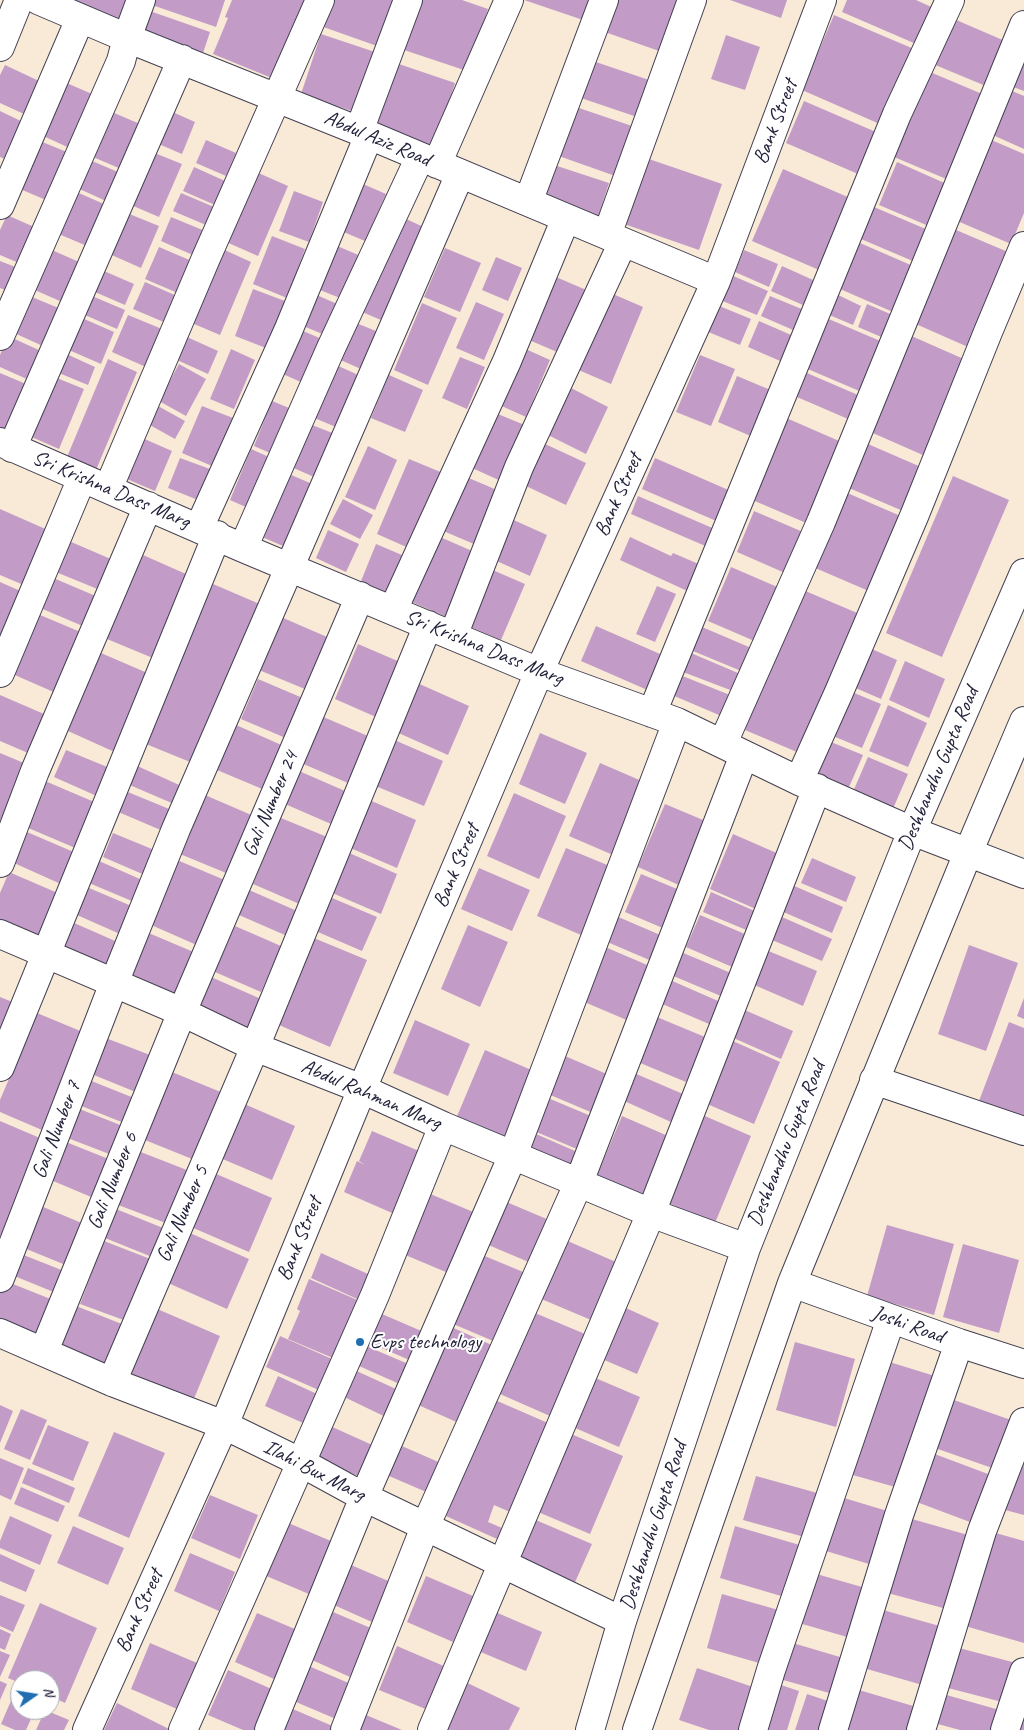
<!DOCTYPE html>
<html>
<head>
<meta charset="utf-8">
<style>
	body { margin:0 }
	#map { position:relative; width:1024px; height:1730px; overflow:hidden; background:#f8ead7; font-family:Caveat,sans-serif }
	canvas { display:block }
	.north { position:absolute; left:10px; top:1670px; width:50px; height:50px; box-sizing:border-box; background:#fff; border:1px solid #a7a7b1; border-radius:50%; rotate:77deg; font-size:14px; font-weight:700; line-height:20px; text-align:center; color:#22223b }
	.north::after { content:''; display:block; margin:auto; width:18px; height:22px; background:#1f6fb2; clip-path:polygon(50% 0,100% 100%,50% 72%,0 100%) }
</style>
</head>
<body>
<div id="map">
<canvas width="1024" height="1730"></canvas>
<div class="north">N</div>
</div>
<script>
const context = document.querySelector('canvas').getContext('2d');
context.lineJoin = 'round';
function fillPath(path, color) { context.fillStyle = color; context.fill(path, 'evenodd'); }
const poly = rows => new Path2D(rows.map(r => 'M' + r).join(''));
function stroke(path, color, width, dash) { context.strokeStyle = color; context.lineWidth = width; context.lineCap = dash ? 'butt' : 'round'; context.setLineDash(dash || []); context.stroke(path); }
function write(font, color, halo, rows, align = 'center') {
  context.font = font + ' Caveat,sans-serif'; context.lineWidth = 4; context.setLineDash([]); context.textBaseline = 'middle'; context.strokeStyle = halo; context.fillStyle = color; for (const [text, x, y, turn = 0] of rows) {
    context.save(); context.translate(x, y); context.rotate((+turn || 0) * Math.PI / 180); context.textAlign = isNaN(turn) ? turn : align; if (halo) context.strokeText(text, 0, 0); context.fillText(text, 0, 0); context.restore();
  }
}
fillPath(poly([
	[64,0,134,0,125,26],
	[151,0,225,0,216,27,149,4],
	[232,0,303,0,311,4,279,81,213,54,228,18,225,17],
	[323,0,393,0,377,46,315,24],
	[411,0,462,0,488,9,467,71,395,47],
	[524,0,600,0,592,23],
	[612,0,679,0,662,52,602,31],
	[730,0,787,0,781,18],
	[847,0,916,0,938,10,923,47,842,12],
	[144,9,210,32,201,59,134,37],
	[834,15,914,49,882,125,802,90],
	[947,16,1012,44,993,89,928,62],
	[321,34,375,52,355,112,301,94],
	[726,35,760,47,745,90,711,79],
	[1024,48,1024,91,1008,85],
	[587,59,655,82,643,119,575,96],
	[393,62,455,83,433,150,371,128],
	[5,65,39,81,24,114,0,103,0,75],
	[930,72,987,96,951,181,894,157],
	[62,81,99,97,76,151,39,134],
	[1005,88,1024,96,1024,149,986,132],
	[804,101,876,132,858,174,786,143],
	[573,106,638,128,621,178,556,155],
	[105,109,140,124,121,169,86,154],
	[168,110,195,122,182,154,154,142],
	[0,111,23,122,5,159,0,157],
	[989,139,1024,154,1024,213,1011,244,955,220],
	[206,140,236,153,226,176,196,163],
	[40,141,74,155,53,203,20,189],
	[147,150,182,164,159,217,124,202],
	[85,158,118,172,106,201,73,186],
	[646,158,722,184,699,250,624,224],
	[897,162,949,185,931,227,879,205],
	[551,164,609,183,598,217,540,197],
	[194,167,225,181,215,205,183,191],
	[783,169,857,201,826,273,752,241],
	[254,171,288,186,258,256,224,241],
	[354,180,386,194,365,241,334,228],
	[72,190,104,204,87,246,54,232],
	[294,191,323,202,309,242,279,231],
	[181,193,214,207,206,225,173,211],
	[874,207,928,230,915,262,861,239],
	[122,211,159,226,141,268,105,252],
	[395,214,428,229,388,323,355,309],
	[7,215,41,230,26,266,0,255,0,230],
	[171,217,205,231,195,256,161,241],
	[949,227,1008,252,968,347,909,321],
	[272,236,305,249,287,298,253,284],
	[328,242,363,257,345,300,310,286],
	[860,243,913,266,893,312,840,289],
	[45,247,79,262,62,302,28,287],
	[159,247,194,262,180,294,145,279],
	[218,247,251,262,220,335,187,321],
	[445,248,481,263,460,312,424,297],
	[744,250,778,264,769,287,735,272],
	[496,257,522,268,508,301,482,290],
	[0,261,23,270,13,293,0,288],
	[782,266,822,284,812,309,771,291],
	[97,268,134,284,125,305,88,289],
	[731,275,768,291,757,315,720,300],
	[556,277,591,292,564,355,529,340],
	[145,282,177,296,166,323,133,309],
	[253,289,285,301,266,348,235,336],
	[606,291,643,307,611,384,574,368],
	[310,292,344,307,332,338,296,323],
	[85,293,125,310,117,329,78,312],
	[836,294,861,306,853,325,827,314],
	[27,295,61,309,45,347,12,332],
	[770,296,809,312,800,333,761,316],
	[476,302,504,314,484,360,456,348],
	[422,303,457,318,428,385,394,370],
	[712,303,751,319,740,345,701,329],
	[867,304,895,316,886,339,858,327],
	[75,315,114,332,101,364,62,347],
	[128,315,162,329,146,367,112,352],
	[824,317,885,343,864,393,803,367],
	[351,321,386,335,370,373,336,358],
	[759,321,798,338,787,364,748,347],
	[294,327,331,343,312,387,276,371],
	[907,334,966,360,925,456,866,430],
	[8,336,41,351,29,380,0,367,0,355],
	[187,337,218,351,208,374,177,360],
	[519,346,550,360,526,417,495,403],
	[231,349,255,360,234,409,210,399],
	[62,352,95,367,88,385,54,371],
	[700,355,735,369,711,426,676,412],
	[460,357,485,367,467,409,442,398],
	[108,359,137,372,96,470,67,457],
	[179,364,206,379,186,416,159,401],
	[334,364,365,378,343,430,312,417],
	[0,373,26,384,6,433,0,431],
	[807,373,858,395,848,419,797,397],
	[389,375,423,390,405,432,371,418],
	[52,376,84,389,59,449,27,435],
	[737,376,773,391,753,437,718,422],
	[569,387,608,407,586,454,546,434],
	[272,401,299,412,279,457,254,446],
	[158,406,185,421,175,439,148,424],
	[202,406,233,418,212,466,182,453],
	[493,412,527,426,503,482,470,467],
	[784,417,846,444,811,525,750,499],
	[307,423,340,436,321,480,289,466],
	[140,437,172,451,155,491,122,477],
	[543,443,586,463,566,505,524,485],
	[868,444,921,467,903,511,849,488],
	[368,446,397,460,375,510,345,497],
	[251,449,278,461,257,512,230,500],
	[180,458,210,469,198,500,168,488],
	[655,458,733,492,721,523,642,489],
	[409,459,443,473,411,549,377,534],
	[289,474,317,486,290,549,262,537],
	[464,476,504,493,481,547,441,530],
	[953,476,1009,500,942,657,886,633],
	[845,492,903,517,871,592,813,567],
	[638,496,717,530,710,548,631,514],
	[343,499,373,515,360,539,330,524],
	[0,509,50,531,26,586,0,575],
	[754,511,803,532,785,573,737,552],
	[507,517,547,535,530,576,490,558],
	[328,530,359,544,346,572,316,558],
	[440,537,479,554,451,619,412,602],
	[630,537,671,556,673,553,708,568,696,595,620,560],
	[69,541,120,563,107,593,56,572],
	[376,544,409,558,392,601,359,586],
	[143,555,195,578,160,661,107,639],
	[731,567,782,589,759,643,708,621],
	[488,568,525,584,501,640,464,624],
	[51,577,105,600,92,630,38,607],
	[0,582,25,593,0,652],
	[213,584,262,605,195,764,146,744],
	[657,586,676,594,655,642,636,634],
	[803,590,862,615,804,755,745,730],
	[33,612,90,636,65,697,8,672],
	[281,617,334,640,312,692,259,670],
	[596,626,667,657,652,692,581,661],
	[702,627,756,650,746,673,693,651],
	[358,644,400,662,376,717,335,699],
	[867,647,897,660,881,699,851,686],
	[101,653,152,675,119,754,68,731],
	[691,653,745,676,738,693,683,672],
	[905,661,945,679,929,718,889,700],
	[680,675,735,697,726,718,672,695],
	[258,679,305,699,288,739,241,719],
	[415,682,469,706,448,755,394,731],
	[847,690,881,704,862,748,828,734],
	[0,695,51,717,35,756,0,741],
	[888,705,927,723,908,767,869,751],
	[321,716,375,739,355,786,301,763],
	[236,725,286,747,267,791,217,770],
	[540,733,587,753,565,804,519,784],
	[392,739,443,761,424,806,373,785],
	[826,740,863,755,846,794,810,779],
	[66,750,112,769,99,797,54,777],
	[0,753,31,766,7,822,0,819],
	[868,757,908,774,889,818,849,801],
	[600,763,651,785,620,858,569,836],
	[133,764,188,789,181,807,125,783],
	[299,771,352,794,338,827,285,804],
	[45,781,99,804,80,850,26,827],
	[118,788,179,813,170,834,109,808],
	[514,793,566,816,539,879,487,856],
	[205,795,256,817,231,875,180,854],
	[367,799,416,820,397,868,348,847],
	[665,804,715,825,688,889,638,867],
	[281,818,332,839,304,906,253,884],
	[27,832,76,853,63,885,14,863],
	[113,833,164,854,154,879,103,857],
	[733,834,788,858,765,913,710,889],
	[566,848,617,869,588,938,537,916],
	[347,852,397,874,381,914,330,892],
	[812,858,856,877,846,902,801,883],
	[177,860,227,881,199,946,149,924],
	[99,861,149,883,139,904,89,883],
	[479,868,530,890,512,931,461,909],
	[9,872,60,894,38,945,0,929,0,893],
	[641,874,689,894,672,932,625,912],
	[792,885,843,907,832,933,781,911],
	[89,888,141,910,129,938,77,915],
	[249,890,304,914,294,939,239,915],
	[711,892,764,915,756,934,703,912],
	[325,895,377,917,362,951,311,929],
	[700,915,752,937,739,970,686,947],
	[616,916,672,940,661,965,605,941],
	[782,917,832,939,822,961,772,940],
	[65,919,122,944,108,979,50,954],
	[468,925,508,942,480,1007,441,989],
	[235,926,281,946,261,992,215,972],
	[144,931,203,956,185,998,126,972],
	[309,936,367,960,330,1047,272,1022],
	[598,944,659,970,636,1024,575,998],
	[969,945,1018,963,986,1051,938,1034],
	[766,950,817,971,803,1006,752,984],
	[681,952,738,976,728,999,671,975],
	[211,977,261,999,248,1029,198,1008],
	[670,980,725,1004,716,1027,660,1003],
	[0,997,15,1003,0,1038],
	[1024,998,1024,1019,1017,1016],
	[740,1008,793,1031,781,1059,729,1036],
	[37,1013,90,1035,49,1133,0,1112,0,1100],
	[652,1015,705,1037,686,1082,633,1060],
	[415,1020,470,1044,448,1096,393,1073],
	[1009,1022,1024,1028,1024,1118,979,1101],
	[103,1037,158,1058,143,1095,89,1073],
	[726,1038,780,1062,754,1124,700,1101],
	[485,1050,536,1072,506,1143,455,1121],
	[565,1056,616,1078,600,1116,548,1094],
	[167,1070,228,1095,202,1163,140,1138],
	[634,1073,683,1094,671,1122,622,1100],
	[89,1080,139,1100,129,1125,79,1105],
	[548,1098,598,1119,584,1152,534,1131],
	[242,1103,295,1126,272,1180,218,1157],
	[77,1108,128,1128,117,1157,65,1137],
	[698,1113,751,1136,715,1223,666,1202],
	[622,1116,668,1136,642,1197,596,1178],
	[0,1121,47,1141,6,1237,0,1235],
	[372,1131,426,1154,399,1216,344,1192,357,1161,365,1165,359,1161],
	[536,1134,582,1154,572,1177,526,1157],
	[61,1140,111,1160,96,1199,46,1178],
	[133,1149,192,1172,171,1225,113,1203],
	[214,1173,272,1198,249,1252,191,1227],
	[428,1193,478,1214,453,1275,403,1254],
	[497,1198,549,1220,531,1263,479,1241],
	[36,1204,89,1226,73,1268,19,1246],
	[116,1209,168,1230,157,1259,105,1238],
	[887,1225,954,1244,934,1315,867,1296],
	[190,1233,249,1259,227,1309,168,1283],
	[563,1239,616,1262,591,1320,539,1298],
	[104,1241,153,1260,129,1322,80,1304],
	[963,1244,1019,1260,999,1333,943,1317],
	[16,1252,69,1273,61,1295,7,1273],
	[475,1252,528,1274,498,1343,446,1321],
	[321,1253,377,1278,366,1303,311,1278],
	[309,1279,362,1302,340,1361,288,1339,300,1311,297,1309],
	[3,1280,53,1300,37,1340,0,1325,0,1286],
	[71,1304,127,1326,108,1375,52,1353],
	[617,1304,659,1323,637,1374,595,1356],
	[155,1308,220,1336,193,1401,128,1373],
	[375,1311,426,1333,414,1362,363,1340],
	[535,1313,585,1334,550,1416,500,1394],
	[449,1326,494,1346,461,1424,416,1404],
	[280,1336,341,1363,328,1394,266,1367],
	[795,1342,855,1359,836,1427,776,1410],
	[359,1343,413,1366,404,1386,350,1362],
	[883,1360,938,1377,906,1490,842,1472],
	[350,1368,407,1394,394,1421,338,1394],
	[586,1374,640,1397,619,1447,566,1424],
	[278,1376,317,1394,312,1427,265,1406],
	[951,1399,1011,1420,995,1469,935,1448],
	[495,1400,548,1423,510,1512,494,1505,488,1522,502,1528,497,1539,446,1516],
	[0,1405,13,1411,0,1443],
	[21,1409,47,1420,30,1460,4,1449],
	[319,1421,379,1448,366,1479,305,1454],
	[48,1425,89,1442,73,1481,32,1464],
	[564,1431,623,1456,590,1534,531,1509],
	[114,1432,165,1453,129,1538,78,1516],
	[395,1443,443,1464,431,1494,382,1473],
	[1023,1446,1024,1446,1024,1515,1005,1510],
	[932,1453,996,1477,978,1525,914,1501],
	[0,1458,24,1468,11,1500,0,1495],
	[28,1468,75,1488,69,1503,22,1483],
	[756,1476,821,1494,808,1538,743,1520],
	[21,1487,65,1506,58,1522,14,1504],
	[210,1495,258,1515,240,1559,191,1538],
	[834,1495,894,1513,879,1567,816,1548],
	[10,1516,52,1535,40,1565,0,1548,0,1541],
	[905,1517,975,1537,954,1611,884,1592],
	[531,1518,592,1544,572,1589,512,1562],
	[286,1522,338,1544,316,1597,264,1575],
	[73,1526,124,1548,108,1585,57,1563],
	[735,1526,803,1546,788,1598,720,1578],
	[992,1532,1024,1541,1024,1643,965,1626],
	[190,1553,235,1572,219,1611,174,1591],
	[0,1554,35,1570,26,1592,0,1581],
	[351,1565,400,1586,383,1627,334,1605],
	[806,1571,869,1589,854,1639,792,1621],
	[426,1576,473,1596,453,1642,407,1622],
	[722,1594,782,1611,766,1665,707,1648],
	[0,1595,25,1605,13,1632,0,1626],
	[40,1603,97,1628,65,1703,50,1696,50,1680,20,1680,20,1683,8,1678],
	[876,1608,943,1627,926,1686,860,1667],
	[493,1611,542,1632,526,1671,476,1650],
	[333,1612,380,1632,359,1681,312,1660],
	[257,1613,302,1632,281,1682,235,1662],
	[0,1629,11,1634,5,1650,0,1648],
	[786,1641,850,1660,840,1696,776,1678],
	[150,1643,197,1663,177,1709,131,1689],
	[397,1646,446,1667,428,1710,379,1690],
	[959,1648,1016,1663,1006,1703,948,1688],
	[0,1651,10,1655,0,1677],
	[304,1664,358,1687,343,1722,289,1699],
	[697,1668,756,1688,742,1730,709,1730,679,1720],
	[228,1670,274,1690,257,1730,243,1730,208,1715],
	[459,1679,520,1708,509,1730,435,1730],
	[0,1681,7,1684,0,1700],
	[772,1682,799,1691,787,1730,756,1730],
	[852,1688,920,1708,914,1730,840,1730],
	[16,1689,20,1691,20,1710,35,1710,26,1730,15,1730,1,1724],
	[807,1694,837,1704,828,1730,795,1730],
	[943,1694,1003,1711,998,1730,960,1730,934,1723],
	[117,1703,171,1730,104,1730],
	[288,1707,342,1730,278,1730],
	[45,1710,69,1720,64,1730,36,1730],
	[1024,1710,1024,1730,1018,1730],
	[366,1715,402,1730,360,1730]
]), '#c29cc7');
const minor = poly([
	[38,0,127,38,369,135,716,281],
	[0,47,19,0],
	[359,131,408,0],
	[437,164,509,0],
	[528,202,604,0],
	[0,205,80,19],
	[607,235,692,0],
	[0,336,121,61,127,38,141,0],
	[0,442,243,548,539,672,677,722,799,781,912,831,1024,874],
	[12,448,182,59],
	[108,489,206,258,320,0],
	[199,528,288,331,369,135],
	[243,548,331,348,420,157],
	[393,610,507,361,566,218],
	[453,636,519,467,623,242],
	[0,673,82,478],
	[652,713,897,114,950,0],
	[723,743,821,522,1024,25],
	[799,781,839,692,915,514,988,332,1024,246],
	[0,863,35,771,148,506],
	[0,934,182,1012,255,1047,362,1089,443,1126,651,1213,746,1248],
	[0,1067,217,535],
	[874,1080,1024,1131],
	[0,1278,114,983,176,829,460,174],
	[792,1283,959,1343,1024,1364],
	[0,1333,112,1382,224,1425,300,1462,364,1497,622,1621],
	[44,1351,182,1012,360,596],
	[112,1382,255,1047,428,625],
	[87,1730,224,1425,362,1089,539,672,716,281,822,0],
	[183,1730,375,1295,443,1126],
	[269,1730,364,1497,513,1155,677,722],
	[345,1730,425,1527,579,1182,744,755],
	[432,1730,651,1213,817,788],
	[590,1730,622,1621,746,1248,912,831,1024,573],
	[637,1730,792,1283,968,853,1024,721],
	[753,1730,771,1670,891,1319],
	[833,1730,899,1515,959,1343],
	[921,1730,982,1531,1024,1422],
	[1005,1730,1024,1672]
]);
stroke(minor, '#424052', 30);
stroke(minor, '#fff', 28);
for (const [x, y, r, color] of [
	[360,1342,5,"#1f6fb2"]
]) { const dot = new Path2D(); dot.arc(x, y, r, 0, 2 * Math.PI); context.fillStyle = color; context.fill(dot); stroke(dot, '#fff', 2); }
write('21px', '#22223b', '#fff', [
	["Bank Street",776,122,-69],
	["Abdul Aziz Road",377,139,23],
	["Sri Krishna Dass Marg",111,490,23],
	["Bank Street",619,495,-66],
	["Sri Krishna Dass Marg",484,648,22],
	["Deshbandhu Gupta Road",939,769,-67],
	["Gali Number 24",271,804,-67],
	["Bank Street",457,866,-67],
	["Abdul Rahman Marg",371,1095,23],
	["Gali Number 7",57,1130,-69],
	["Deshbandhu Gupta Road",787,1144,-68],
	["Gali Number 6",113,1181,-68],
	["Gali Number 5",183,1214,-67],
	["Bank Street",300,1239,-68],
	["Joshi Road",908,1325,20],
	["Ilahi Bux Marg",314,1471,27],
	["Deshbandhu Gupta Road",654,1526,-72],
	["Bank Street",140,1611,-66]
]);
write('21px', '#22223b', '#fff', [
	["Evps technology",370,1342]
], 'left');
</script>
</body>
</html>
